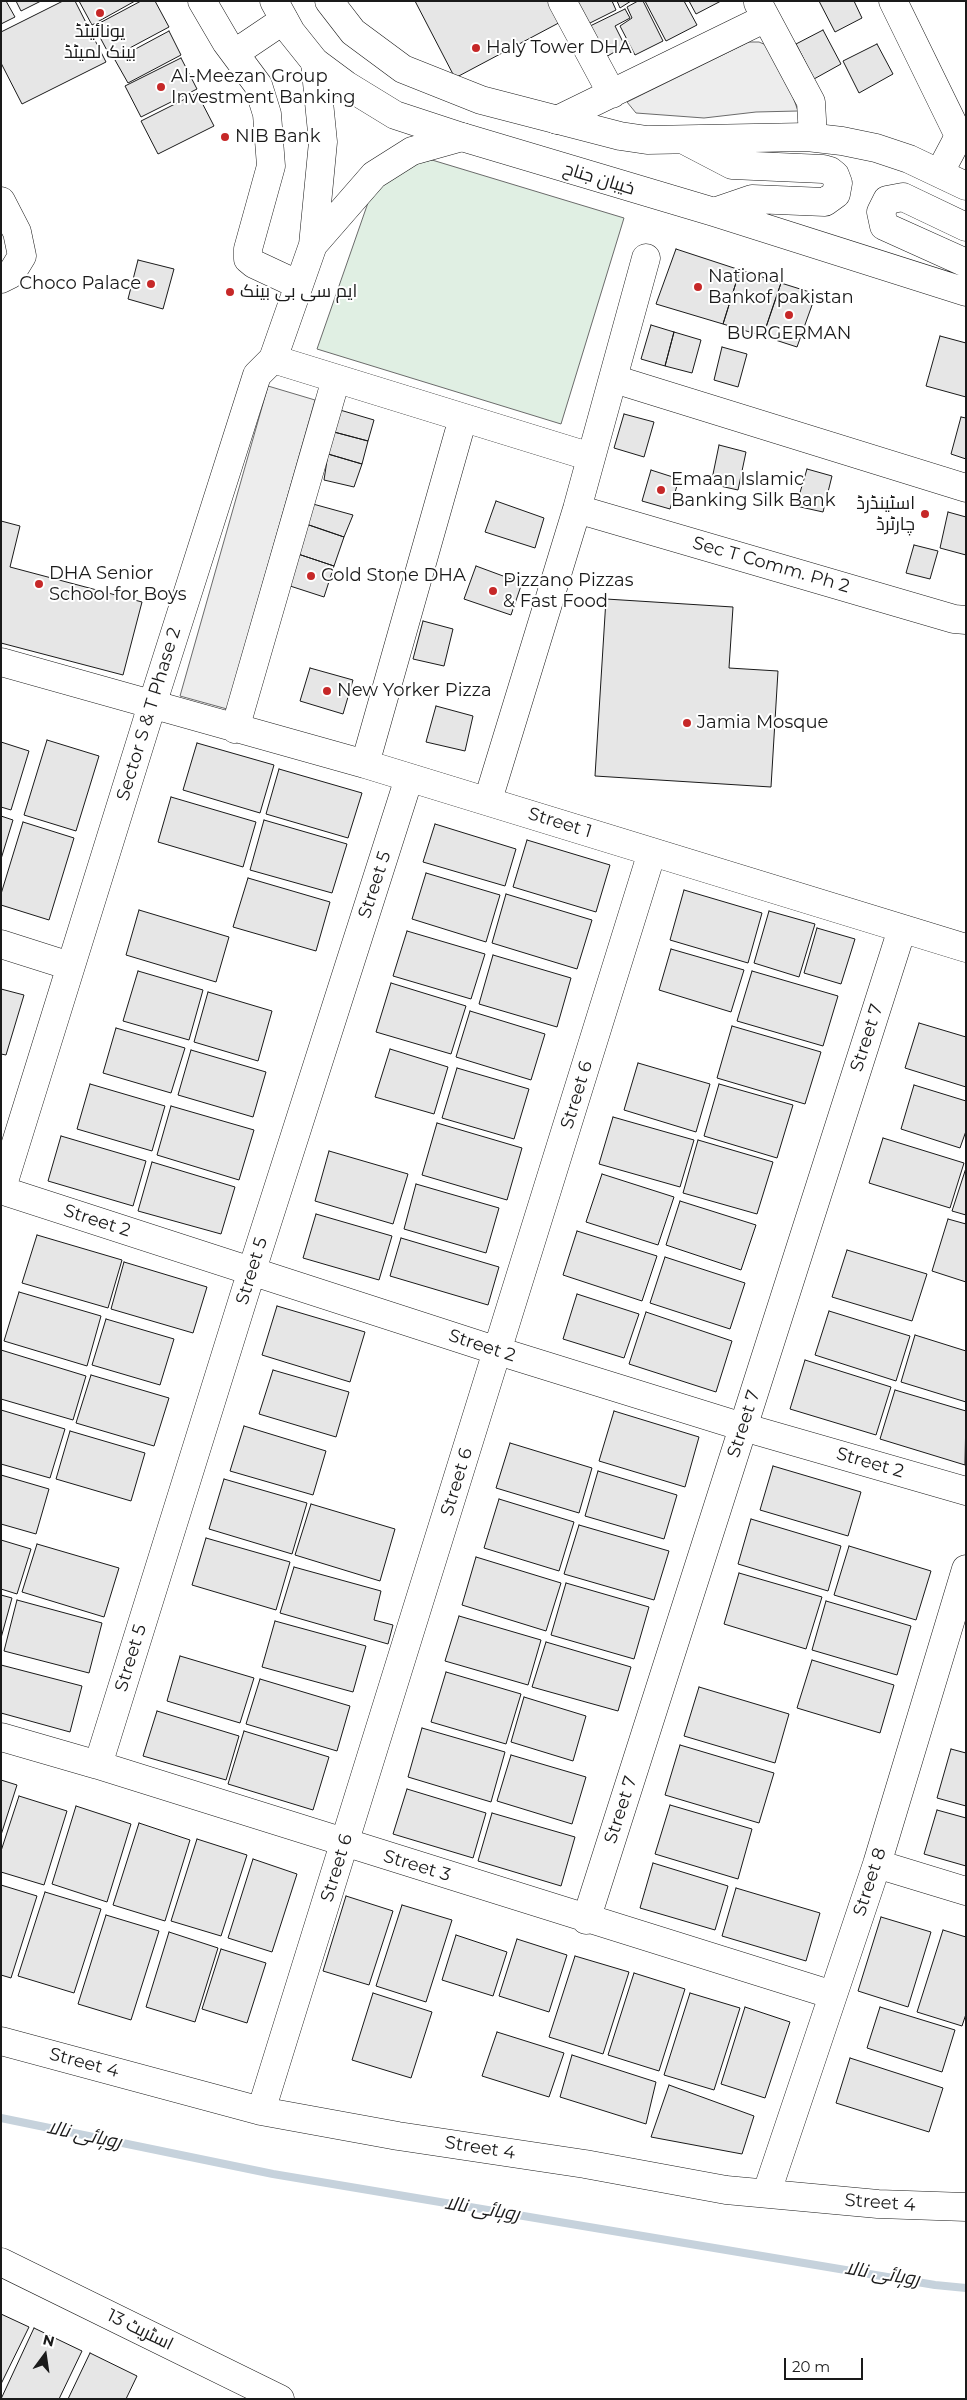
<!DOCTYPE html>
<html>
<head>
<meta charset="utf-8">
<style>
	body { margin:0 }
	#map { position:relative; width:967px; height:2400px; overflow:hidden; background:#fff; font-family:Montserrat,sans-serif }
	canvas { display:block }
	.frame { position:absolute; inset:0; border:2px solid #1a1a1a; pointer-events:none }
	.north { position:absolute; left:20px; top:2330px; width:50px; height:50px; -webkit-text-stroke:4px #fff; paint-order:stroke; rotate:14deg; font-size:14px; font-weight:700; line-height:20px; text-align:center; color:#1a1a1a }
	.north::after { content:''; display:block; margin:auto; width:18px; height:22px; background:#1a1a1a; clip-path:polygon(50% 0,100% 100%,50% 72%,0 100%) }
	.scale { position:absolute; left:784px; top:2358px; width:79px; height:22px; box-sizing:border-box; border:2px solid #1a1a1a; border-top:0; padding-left:6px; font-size:15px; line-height:18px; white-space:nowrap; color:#1a1a1a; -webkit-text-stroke:4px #fff; paint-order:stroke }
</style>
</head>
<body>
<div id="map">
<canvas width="967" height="2400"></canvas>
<div class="frame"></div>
<div class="north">N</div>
<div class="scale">20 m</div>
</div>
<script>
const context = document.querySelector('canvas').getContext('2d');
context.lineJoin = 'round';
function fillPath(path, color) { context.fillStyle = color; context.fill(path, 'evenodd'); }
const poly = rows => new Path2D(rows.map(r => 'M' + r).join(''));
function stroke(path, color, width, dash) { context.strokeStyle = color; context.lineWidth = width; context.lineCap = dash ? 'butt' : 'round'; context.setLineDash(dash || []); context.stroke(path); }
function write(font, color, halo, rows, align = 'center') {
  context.font = font + ' Montserrat,Cairo,sans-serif'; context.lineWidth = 4; context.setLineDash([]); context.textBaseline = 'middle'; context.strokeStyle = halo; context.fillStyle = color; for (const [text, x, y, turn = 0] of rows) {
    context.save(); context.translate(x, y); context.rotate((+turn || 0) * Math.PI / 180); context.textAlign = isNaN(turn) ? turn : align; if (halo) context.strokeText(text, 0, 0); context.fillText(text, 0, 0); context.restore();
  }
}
const green = poly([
	[432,160,624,218,561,424,317,349,370,197,404,166,432,160]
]);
fillPath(green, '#e0efe3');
stroke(green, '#6a6a6a', 1);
const parking = poly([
	[749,42,759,42,773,48,780,60,798,111,756,112,704,118,636,113,627,102,749,42],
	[268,386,315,400,227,709,180,696,268,386]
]);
fillPath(parking, '#ededed');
stroke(parking, '#6a6a6a', 1);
stroke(poly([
	[1,2118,273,2174,935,2285,966,2288]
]), '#c6d2dc', 8);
const building = poly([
	[1,1,6,1,15,17,1,24,1,1],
	[16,1,41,1,21,11,16,1],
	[63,1,75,1,106,62,22,104,1,63,1,32,63,1],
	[79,1,135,1,92,25,79,1],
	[141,1,155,1,169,27,111,58,94,26,141,1],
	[415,1,559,1,568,18,455,78,415,1],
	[569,1,612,1,616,10,582,27,569,1],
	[617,1,631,1,620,8,617,1],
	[638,1,643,1,663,41,635,55,620,26,632,18,627,7,638,1],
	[645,1,684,1,697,25,666,41,645,1],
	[689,1,721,1,696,14,689,1],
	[819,1,854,1,862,18,835,32,819,1],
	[625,9,630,18,615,26,625,46,604,58,586,28,625,9],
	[823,30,841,64,814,79,796,44,823,30],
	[169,31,181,55,128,83,115,60,169,31],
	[877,44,893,74,859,93,843,61,877,44],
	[181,58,197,89,141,117,125,86,181,58],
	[197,93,214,126,158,154,141,121,197,93],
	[676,249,740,270,723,324,656,304,676,249],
	[138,260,174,269,163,309,128,299,138,260],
	[740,270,781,283,763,336,723,324,740,270],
	[781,283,816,294,797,347,763,336,781,283],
	[651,325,674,332,665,366,641,359,651,325],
	[674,332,701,340,692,373,665,366,674,332],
	[940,336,966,343,966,397,926,386,940,336],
	[722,347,747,354,738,387,714,380,722,347],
	[340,410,374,420,368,441,334,432,340,410],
	[624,414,654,422,644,457,614,448,624,414],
	[961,417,966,418,966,459,951,454,961,417],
	[334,432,368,441,362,464,328,454,334,432],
	[719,445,746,452,738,490,711,484,719,445],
	[328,454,362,464,354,487,324,480,328,454],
	[807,469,832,476,823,512,796,506,807,469],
	[651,470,679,479,670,509,642,501,651,470],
	[496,501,544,518,535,548,485,532,496,501],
	[313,504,353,515,344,537,306,524,313,504],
	[948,512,966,517,966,555,940,548,948,512],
	[1,521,20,526,10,567,142,602,123,675,1,643,1,521],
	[306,524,344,537,334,566,298,554,306,524],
	[914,545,938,551,930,579,906,573,914,545],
	[298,554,334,566,324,597,287,585,298,554],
	[476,566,522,583,511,615,464,599,476,566],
	[606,599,733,607,729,668,778,671,771,787,595,776,606,599],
	[423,621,453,629,444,666,413,659,423,621],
	[310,668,353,680,343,714,300,701,310,668],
	[436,706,473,716,465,751,426,742,436,706],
	[47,740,99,756,76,831,24,815,47,740],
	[1,742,29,751,11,810,1,807,1,742],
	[197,743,274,765,260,813,183,790,197,743],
	[279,769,362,793,348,838,266,814,279,769],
	[171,797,256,822,243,867,158,842,171,797],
	[1,816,13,820,1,859,1,816],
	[264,820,347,844,332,893,250,870,264,820],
	[23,822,74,838,49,920,1,905,1,894,23,822],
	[435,824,516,849,505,886,423,862,435,824],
	[527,840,610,865,596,912,513,887,527,840],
	[426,873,500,895,486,942,412,919,426,873],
	[248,878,330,902,316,951,233,927,248,878],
	[684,890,762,913,748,963,670,940,684,890],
	[506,894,592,920,577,969,492,943,506,894],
	[139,910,229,937,216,982,126,955,139,910],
	[769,911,815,924,799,977,754,963,769,911],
	[817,928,855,939,841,984,804,973,817,928],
	[407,931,485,954,471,999,393,976,407,931],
	[671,949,744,970,731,1012,659,990,671,949],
	[493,955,571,978,557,1027,479,1004,493,955],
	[138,971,203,990,189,1040,123,1021,138,971],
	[752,971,838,996,823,1046,737,1021,752,971],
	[391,983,466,1006,451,1054,376,1032,391,983],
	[1,989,24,995,6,1055,1,1054,1,989],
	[208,992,272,1011,258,1061,194,1042,208,992],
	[470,1011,545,1034,531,1080,456,1057,470,1011],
	[919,1023,966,1037,966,1087,905,1068,919,1023],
	[732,1026,821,1052,805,1104,717,1078,732,1026],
	[116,1028,185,1048,171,1093,103,1073,116,1028],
	[390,1049,448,1067,434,1114,375,1097,390,1049],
	[191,1050,266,1072,253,1117,178,1095,191,1050],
	[638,1063,710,1084,696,1132,624,1110,638,1063],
	[457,1068,529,1089,514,1139,442,1118,457,1068],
	[90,1084,165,1106,152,1151,77,1129,90,1084],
	[719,1084,793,1105,777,1158,704,1136,719,1084],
	[914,1085,966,1101,966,1131,960,1148,901,1129,914,1085],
	[171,1106,254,1130,239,1180,157,1155,171,1106],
	[613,1117,694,1140,680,1187,599,1164,613,1117],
	[437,1123,522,1148,507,1200,422,1175,437,1123],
	[61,1136,146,1161,133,1206,48,1181,61,1136],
	[883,1138,964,1163,950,1208,869,1183,883,1138],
	[698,1140,773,1162,757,1214,683,1193,698,1140],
	[329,1151,408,1174,393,1224,315,1201,329,1151],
	[152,1162,235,1187,221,1234,138,1211,152,1162],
	[966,1168,966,1215,952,1211,966,1168],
	[602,1174,674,1197,658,1245,586,1222,602,1174],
	[416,1184,499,1208,486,1253,404,1229,416,1184],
	[680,1201,756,1225,741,1270,666,1245,680,1201],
	[316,1214,392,1236,379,1280,303,1258,316,1214],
	[948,1219,966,1224,966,1282,932,1271,948,1219],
	[577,1231,657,1256,642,1301,563,1275,577,1231],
	[37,1235,122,1260,108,1308,22,1283,37,1235],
	[401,1238,499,1267,488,1305,390,1276,401,1238],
	[847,1250,927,1274,912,1321,832,1297,847,1250],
	[665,1257,745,1283,730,1329,650,1303,665,1257],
	[124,1262,207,1287,193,1333,111,1309,124,1262],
	[19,1292,101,1316,87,1366,4,1341,19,1292],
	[577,1294,639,1314,624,1358,563,1339,577,1294],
	[277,1306,365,1332,350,1382,262,1355,277,1306],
	[829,1311,910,1336,896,1381,815,1355,829,1311],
	[646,1312,732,1341,716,1392,629,1364,646,1312],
	[106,1319,174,1339,160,1385,92,1365,106,1319],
	[915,1335,966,1351,966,1402,901,1382,915,1335],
	[1,1350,86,1376,73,1420,1,1399,1,1350],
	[805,1360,891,1387,876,1435,790,1409,805,1360],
	[273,1370,349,1392,336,1437,259,1414,273,1370],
	[91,1375,169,1398,154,1446,76,1423,91,1375],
	[895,1390,966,1411,965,1465,880,1439,895,1390],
	[1,1410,65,1429,50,1478,1,1464,1,1410],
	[614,1411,699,1437,685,1487,599,1461,614,1411],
	[244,1426,326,1451,313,1495,230,1471,244,1426],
	[70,1431,145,1453,131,1501,56,1479,70,1431],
	[510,1443,592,1468,579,1513,496,1488,510,1443],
	[773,1466,861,1492,848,1536,760,1510,773,1466],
	[598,1471,677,1495,664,1539,585,1516,598,1471],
	[1,1475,49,1489,36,1534,1,1524,1,1475],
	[224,1479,307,1503,292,1554,209,1529,224,1479],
	[499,1499,574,1522,559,1571,484,1548,499,1499],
	[311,1504,395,1529,380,1581,295,1555,311,1504],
	[751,1519,841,1546,828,1591,738,1564,751,1519],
	[579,1525,669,1551,654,1600,564,1574,579,1525],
	[206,1538,290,1562,276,1610,192,1585,206,1538],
	[1,1540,31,1549,17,1594,1,1589,1,1540],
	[37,1544,119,1568,104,1617,22,1592,37,1544],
	[849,1546,931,1571,916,1620,834,1595,849,1546],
	[476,1557,561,1583,546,1631,462,1605,476,1557],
	[294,1567,381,1591,374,1620,393,1625,388,1644,280,1613,294,1567],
	[739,1573,822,1597,806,1649,724,1624,739,1573],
	[566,1583,649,1607,634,1659,551,1635,566,1583],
	[1,1595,12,1598,1,1638,1,1595],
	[17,1600,102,1623,89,1673,4,1651,17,1600],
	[826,1601,911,1626,897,1675,812,1650,826,1601],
	[459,1616,541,1640,528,1685,445,1661,459,1616],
	[275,1621,366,1646,353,1692,262,1667,275,1621],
	[546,1642,631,1667,618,1711,532,1687,546,1642],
	[180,1656,254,1678,240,1723,167,1701,180,1656],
	[812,1660,894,1685,880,1733,797,1708,812,1660],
	[1,1665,82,1686,70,1732,1,1713,1,1665],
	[446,1672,521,1694,506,1744,431,1722,446,1672],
	[260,1679,350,1706,337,1751,246,1724,260,1679],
	[699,1687,789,1714,775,1763,684,1736,699,1687],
	[524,1697,586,1716,573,1761,511,1742,524,1697],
	[157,1711,239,1736,226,1780,143,1756,157,1711],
	[422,1728,505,1752,491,1802,408,1777,422,1728],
	[244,1731,329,1757,313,1810,228,1784,244,1731],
	[680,1745,774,1773,759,1823,665,1795,680,1745],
	[951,1749,966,1753,966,1806,937,1798,951,1749],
	[511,1755,586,1777,572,1824,497,1801,511,1755],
	[1,1780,17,1785,1,1835,1,1780],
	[407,1789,486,1813,473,1858,393,1834,407,1789],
	[19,1796,67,1811,44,1885,1,1872,1,1851,19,1796],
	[670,1805,752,1829,738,1879,655,1854,670,1805],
	[76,1806,131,1824,107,1902,52,1884,76,1806],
	[937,1810,966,1818,966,1866,924,1854,937,1810],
	[492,1813,575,1837,561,1886,478,1861,492,1813],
	[139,1823,190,1840,165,1921,113,1905,139,1823],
	[197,1839,247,1855,221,1936,171,1921,197,1839],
	[253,1859,297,1874,272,1952,228,1938,253,1859],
	[653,1863,728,1886,715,1930,640,1908,653,1863],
	[1,1885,37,1896,11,1978,1,1975,1,1885],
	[736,1888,820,1913,806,1961,722,1936,736,1888],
	[45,1892,101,1909,74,1993,18,1976,45,1892],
	[346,1896,393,1911,369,1985,323,1971,346,1896],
	[402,1905,452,1920,426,2002,376,1986,402,1905],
	[106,1915,159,1931,131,2020,78,2004,106,1915],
	[881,1917,931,1932,908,2007,858,1991,881,1917],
	[943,1930,966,1937,966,2014,962,2026,917,2012,943,1930],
	[169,1932,218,1948,195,2022,146,2007,169,1932],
	[456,1935,507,1952,493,1996,442,1980,456,1935],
	[517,1939,567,1955,549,2012,499,1996,517,1939],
	[221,1949,266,1963,247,2023,202,2009,221,1949],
	[575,1956,629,1972,603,2054,549,2037,575,1956],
	[634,1973,685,1989,659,2071,608,2055,634,1973],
	[373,1993,432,2012,411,2078,352,2060,373,1993],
	[690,1993,740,2008,714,2090,664,2075,690,1993],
	[745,2007,790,2022,765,2098,721,2084,745,2007],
	[880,2007,955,2030,942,2072,867,2048,880,2007],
	[497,2032,564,2053,549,2097,482,2076,497,2032],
	[572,2055,656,2082,646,2124,560,2097,572,2055],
	[850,2058,943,2088,929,2132,836,2103,850,2058],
	[669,2085,754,2116,742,2154,651,2137,669,2085],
	[1,2314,29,2327,1,2384,1,2314],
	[34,2328,82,2351,59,2399,1,2399,34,2328],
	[90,2353,137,2376,126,2399,68,2399,90,2353]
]);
fillPath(building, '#e6e6e6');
stroke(building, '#1a1a1a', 1);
const minor = poly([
	[202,1,226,42,258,85,267,114,271,166,248,249,248,259,254,264,299,285],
	[562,1,612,94],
	[893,1,959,136,940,172],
	[758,3,811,102,813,137],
	[235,53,284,20],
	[557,120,766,18],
	[1,201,17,232,22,256,11,274,1,279],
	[313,245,374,175,412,151,462,137],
	[273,359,591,457],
	[614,379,966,488],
	[577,509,954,619,966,620],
	[1,662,365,764,966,948],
	[235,729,336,379],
	[365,764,463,418],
	[488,800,577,509,646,258],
	[1,944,70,966],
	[1,1190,498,1351,743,1427,966,1491],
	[1,1191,152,705,257,375,273,359,313,245,323,142,315,62],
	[1,1737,98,1765,833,1995],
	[98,1765,252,1270,409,778],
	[877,1864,966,1891],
	[586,1920,902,929],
	[1,2041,261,2111,398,2136,585,2164,726,2190,878,2204,966,2207],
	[261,2111,652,852],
	[767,2192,877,1864,966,1569],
	[1,2262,280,2399]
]);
const major = poly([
	[274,1,291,32,315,62,346,85,395,115,462,137,714,212,966,292],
	[329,1,353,32,403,69,481,100,620,136,647,140,807,137,842,141,876,148,909,159,966,186],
	[686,141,732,165,823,169,830,171,835,175,838,183,836,194,825,202,752,199,714,212],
	[966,227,903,197,887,200,881,212,884,226,966,263]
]);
stroke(minor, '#1a1a1a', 29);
stroke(major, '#1a1a1a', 29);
stroke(minor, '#fff', 28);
stroke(major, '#fff', 28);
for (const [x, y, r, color] of [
	[100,13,5,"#c62828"],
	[476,48,5,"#c62828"],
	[161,87,5,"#c62828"],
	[225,137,5,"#c62828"],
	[151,284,5,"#c62828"],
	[698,287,5,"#c62828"],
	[230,292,5,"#c62828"],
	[789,315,5,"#c62828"],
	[661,490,5,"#c62828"],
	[925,514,5,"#c62828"],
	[311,576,5,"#c62828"],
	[39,584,5,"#c62828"],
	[493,591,5,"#c62828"],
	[327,691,5,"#c62828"],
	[687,723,5,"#c62828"]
]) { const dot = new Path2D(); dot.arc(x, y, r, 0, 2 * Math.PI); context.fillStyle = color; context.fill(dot); stroke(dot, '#fff', 2); }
write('18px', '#1a1a1a', '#fff', [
	["یونائیٹڈ",100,32,"center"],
	["بینک لمیٹڈ",100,53,"center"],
	["Haly Tower DHA",486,48],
	["Al-Meezan Group",171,77],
	["Investment Banking",171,98],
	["NIB Bank",235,137],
	["National",708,277],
	["Bankof pakistan",708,298],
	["Choco Palace",141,284,"right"],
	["ایم سی بی بینک",240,292],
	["BURGERMAN",789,334,"center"],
	["Emaan Islamic",671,480],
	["Banking Silk Bank",671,501],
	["اسٹینڈرڈ",915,504,"right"],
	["چارٹرڈ",915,525,"right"],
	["DHA Senior",49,574],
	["School for Boys",49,595],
	["Cold Stone DHA",321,576],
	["Pizzano Pizzas",503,581],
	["& Fast Food",503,602],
	["New Yorker Pizza",337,691],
	["Jamia Mosque",697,723]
], 'left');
write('18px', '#1a1a1a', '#fff', [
	["خیبان جناح",599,179,17],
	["Sec T Comm. Ph 2",771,565,16],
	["Sector S & T Phase 2",149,714,-73],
	["Street 1",560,823,17],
	["Street 5",375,885,-72],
	["Street 7",867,1038,-72],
	["Street 6",577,1095,-73],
	["Street 2",97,1221,18],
	["Street 5",252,1271,-73],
	["Street 2",482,1346,18],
	["Street 7",744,1424,-72],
	["Street 2",870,1463,16],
	["Street 6",457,1482,-73],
	["Street 5",131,1658,-73],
	["Street 7",621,1810,-72],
	["Street 3",417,1866,17],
	["Street 6",337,1868,-73],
	["Street 8",870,1882,-72],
	["Street 4",84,2063,15],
	["Street 4",480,2148,9],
	["Street 4",880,2203,4],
	["اسٹریٹ 13",140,2330,26]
]);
write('italic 19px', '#1a1a1a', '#fff', [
	["روہائی نالا",84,2135,12],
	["روہائی نالا",482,2209,9],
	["روہائی نالا",882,2274,9]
]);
</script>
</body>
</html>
